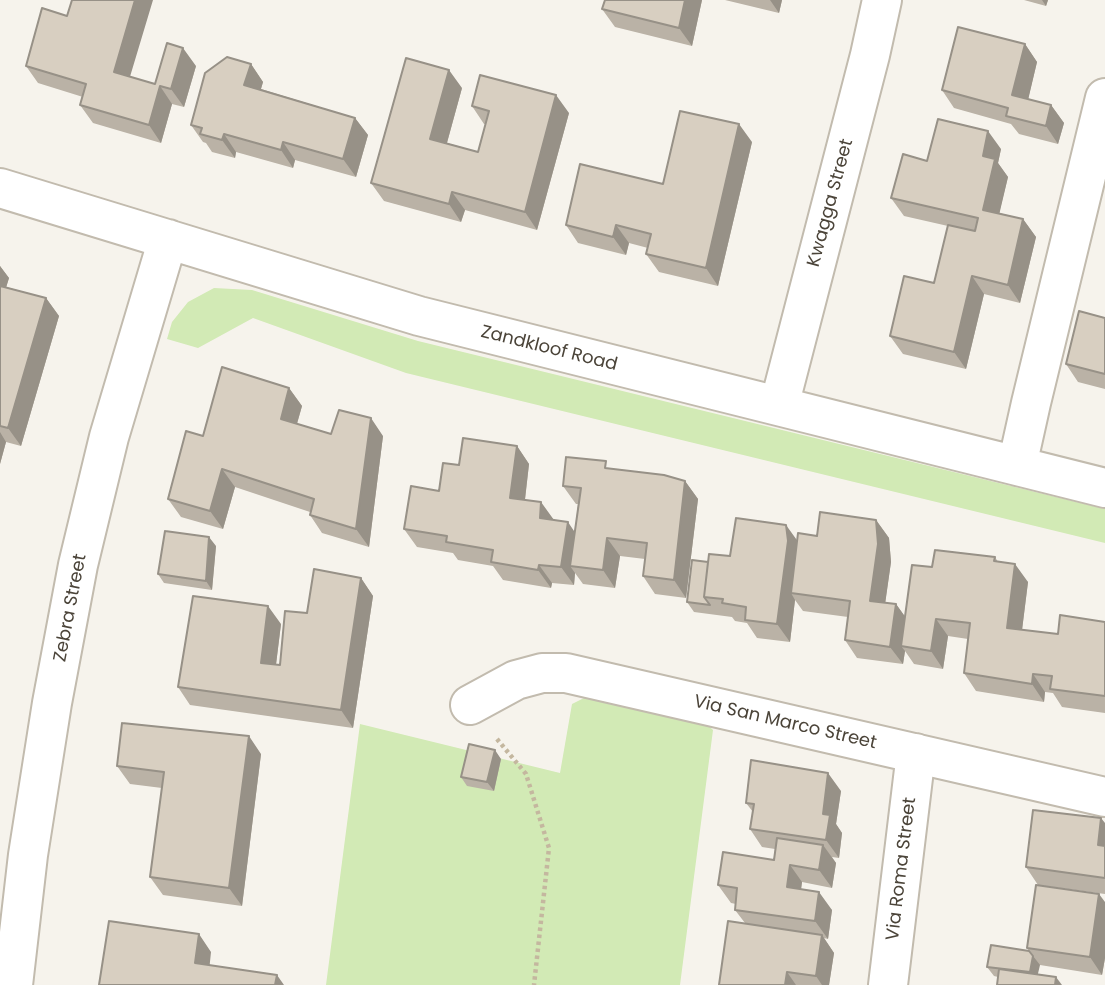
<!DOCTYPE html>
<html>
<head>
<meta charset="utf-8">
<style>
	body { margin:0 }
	canvas { display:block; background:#f6f3ec }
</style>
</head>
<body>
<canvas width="1105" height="985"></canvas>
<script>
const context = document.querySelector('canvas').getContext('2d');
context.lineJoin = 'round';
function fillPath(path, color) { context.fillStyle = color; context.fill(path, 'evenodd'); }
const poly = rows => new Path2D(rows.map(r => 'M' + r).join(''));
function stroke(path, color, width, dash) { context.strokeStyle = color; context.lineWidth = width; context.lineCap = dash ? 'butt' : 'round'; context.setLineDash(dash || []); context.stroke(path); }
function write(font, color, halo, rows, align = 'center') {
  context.font = font + ' Poppins,sans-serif'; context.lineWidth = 5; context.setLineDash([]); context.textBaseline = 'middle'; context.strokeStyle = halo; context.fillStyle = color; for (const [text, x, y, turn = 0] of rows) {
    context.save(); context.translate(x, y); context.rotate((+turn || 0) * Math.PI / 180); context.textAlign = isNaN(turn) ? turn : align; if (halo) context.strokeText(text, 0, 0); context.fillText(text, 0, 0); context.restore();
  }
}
fillPath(poly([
	[214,288,252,290,418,341,1105,509,1105,543,406,373,253,318,198,348,167,339,172,322,188,302],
	[594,693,702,719,713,730,680,985,326,985,360,724,560,773,572,704]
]), '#d2eab5');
const minor = poly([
	[0,188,419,316,1105,488],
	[779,406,870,55,882,0],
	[1017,466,1031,403,1105,98],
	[470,705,516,680,542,673,566,673,1105,797],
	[13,985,28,855,52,703,78,565,109,437,168,239],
	[888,985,916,753]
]);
stroke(minor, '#c2bbae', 42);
stroke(poly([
	[497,739,526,774,549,848,534,985]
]), '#c4b79f', 4.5, [3.5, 3.5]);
stroke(minor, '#fff', 38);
fillPath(poly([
	[605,0,702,0,692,46,615,27,602,9],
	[725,0,782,0,779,13],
	[1024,0,1048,0,1046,6],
	[67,16,130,77,155,84,196,66,184,107,172,104,161,143,93,123,80,105,83,97,38,83,26,66],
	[1025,44,1037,62,1028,99,1051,105,1064,123,1058,144,1019,134,1011,124,954,108,942,90],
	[251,64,263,82,261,89,355,118,368,135,356,177,295,160,293,168,236,152,235,158,212,152,206,143,203,142,191,125],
	[462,88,447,143,478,152,486,124,484,124,472,106,569,113,537,230,465,210,461,222,384,201,371,183],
	[752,142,718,286,659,272,646,254,648,248,629,243,626,255,578,243,566,225,663,184],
	[1001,149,998,163,1008,177,999,213,1023,219,1036,237,1020,303,984,294,966,369,903,354,890,336,934,283,948,226,904,216,891,198,927,161],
	[0,266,9,278,6,287,46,298,59,316,21,446,6,442,0,464],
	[1105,318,1105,389,1078,382,1066,364],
	[289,388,302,406,297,424,331,434,383,436,369,547,322,533,310,515,310,512,235,487,223,529,181,517,168,499,203,436],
	[517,446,529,464,525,500,554,520,575,532,578,504,576,504,563,486,611,469,685,481,698,499,686,598,655,594,643,576,645,559,620,556,615,588,583,584,575,573,574,585,552,583,551,588,503,580,493,566,458,560,453,553,417,547,404,529,439,491,459,465],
	[876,520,889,538,891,562,885,603,896,604,905,617,932,567,995,557,998,562,1028,582,1022,630,1058,634,1105,622,1105,713,1062,707,1053,693,1045,692,1044,702,976,691,964,673,968,639,948,636,943,669,914,664,905,651,903,664,857,658,845,640,848,617,803,611,795,600,790,642,757,638,747,623,735,621,732,617,694,612,687,602,708,562,797,541],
	[216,546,212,590,164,583,158,574],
	[361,578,373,596,353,728,190,705,178,687,281,624,276,664,280,665,307,613],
	[261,754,242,906,163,895,150,877,162,788,130,784,117,766],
	[501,759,494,791,467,786,461,777],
	[841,791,836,824,842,833,839,858,832,857,836,863,832,888,802,882,801,889,832,910,828,939,824,938,834,953,829,985,719,985,745,923,735,910,736,904,731,903,718,885,774,860,775,849,762,847,750,829,753,812,746,803],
	[1105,823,1105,894,1038,885,1026,867],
	[1105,902,1105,958,1102,975,1040,965,998,977,994,976,987,967,1029,951,1027,948]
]), '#bab2a6');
fillPath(poly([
	[135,0,153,0,126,90,114,72],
	[685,0,702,0,692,46,679,28],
	[770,0,782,0,779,13],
	[1042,0,1048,0,1046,6],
	[1025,44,1037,62,1025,113,1012,95],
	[183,48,196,66,184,107,171,89],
	[251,64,263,82,257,102,244,85],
	[449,70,462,88,443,157,430,139],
	[160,86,172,104,161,143,149,125],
	[556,95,569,113,537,230,525,212],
	[1051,105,1064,123,1058,144,1046,126],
	[355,118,368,135,356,177,343,159],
	[739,124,752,142,718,286,706,268],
	[988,131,1001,149,998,163,1008,177,996,228,983,210,983,156],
	[224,134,236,152,235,158,222,140],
	[283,142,295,160,293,168,281,150],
	[452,192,465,210,461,222,449,204],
	[1023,219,1036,237,1020,303,1008,285],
	[616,225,629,243,626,255,613,237],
	[0,266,9,278,2,301,0,298],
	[972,276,984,294,966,369,954,352],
	[46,298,59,316,21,446,8,428],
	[289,388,302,406,293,437,281,419],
	[371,418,383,436,369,547,356,529],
	[0,432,6,442,0,464],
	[517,446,529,464,523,516,510,498],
	[222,469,235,487,223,529,210,511],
	[685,481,698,499,686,598,674,580],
	[541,502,554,520,540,518],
	[876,520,889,538,891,562,883,619,870,601],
	[568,522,580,540,570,566,575,573,574,585,561,567],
	[786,525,799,543,791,593,795,600,790,642,777,624],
	[209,537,216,546,212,590,206,581],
	[607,538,620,556,615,588,603,570],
	[1015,564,1028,582,1020,646,1007,628],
	[539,565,552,583,551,588,538,570],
	[361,578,373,596,353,728,341,710],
	[896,604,909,622,901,646,905,651,903,664,890,647],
	[268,606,281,624,274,681,261,663],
	[936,619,948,636,943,669,931,651],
	[1033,674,1045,692,1044,702,1032,684],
	[249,736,261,754,242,906,229,888],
	[495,750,501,759,494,791,487,782],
	[828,773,841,791,836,824,842,833,839,858,826,840,823,814],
	[1101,818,1105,823,1105,855,1098,845],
	[823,845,836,863,832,888,819,870],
	[790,865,802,882,799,905,787,887],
	[819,892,832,910,828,939,815,921],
	[1099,894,1105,902,1105,958,1102,975,1090,957],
	[199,934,211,952,208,981,195,963],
	[822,935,834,953,829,985,822,985,816,976],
	[1033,956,1040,965,1036,982,1030,972],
	[787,972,796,985,785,985],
	[277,975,284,985,275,985],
	[1056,977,1062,985,1055,985]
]), '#979187');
const building = poly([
	[72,0,135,0,114,72,155,84,167,43,183,48,171,89,160,86,149,125,80,105,86,84,26,66,42,8,67,16,72,0],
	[605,0,685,0,679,28,602,9,605,0],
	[958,27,1025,44,1012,95,1051,105,1046,126,1006,116,1008,108,942,90,958,27],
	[227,57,251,64,244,85,355,118,343,159,283,142,281,150,224,134,222,140,200,134,202,128,191,125,205,73,227,57],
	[406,58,449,70,430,139,478,152,489,111,472,106,480,75,556,95,525,212,452,192,449,204,371,183,406,58],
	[680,111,739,124,706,268,646,254,651,234,616,225,613,237,566,225,580,164,663,184,680,111],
	[938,119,988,131,983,156,995,159,983,210,1023,219,1008,285,972,276,954,352,890,336,904,276,934,283,948,225,975,231,978,218,891,198,903,154,927,161,938,119],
	[0,286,46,298,8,428,0,426,0,286],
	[1079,311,1105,318,1105,374,1066,364,1079,311],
	[222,367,289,388,281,419,331,434,339,410,371,418,356,529,310,515,314,499,222,469,210,511,168,499,186,431,203,436,222,367],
	[463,438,517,446,510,498,541,502,540,518,568,522,561,567,539,565,538,570,491,562,493,550,446,542,447,536,404,529,411,486,439,491,443,463,459,465,463,438],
	[566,457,606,461,605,468,664,475,685,481,674,580,643,576,647,543,607,538,603,570,570,566,581,488,563,486,566,457],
	[820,512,876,520,878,544,870,601,896,604,890,647,845,640,850,601,791,593,798,533,817,536,820,512],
	[736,518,786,525,788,541,777,624,745,620,746,607,722,603,723,599,704,597,709,554,730,556,736,518],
	[165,531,209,537,206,581,158,574,165,531],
	[935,550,995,557,994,561,1015,564,1007,628,1058,634,1060,615,1105,622,1105,696,1050,689,1052,676,1033,674,1032,684,964,673,970,623,936,619,931,651,901,646,912,565,932,567,935,550],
	[692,560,708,562,704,597,710,605,687,602,692,560],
	[314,569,361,578,341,710,178,687,193,596,268,606,261,663,280,665,285,611,307,613,314,569],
	[122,723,249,736,229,888,150,877,164,772,117,766,122,723],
	[469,744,495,750,487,782,461,777,469,744],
	[751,760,828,773,823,814,830,815,826,840,750,829,754,804,746,803,751,760],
	[1033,810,1101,818,1098,845,1105,846,1105,878,1026,867,1033,810],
	[777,838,823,845,819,870,790,865,787,887,819,892,815,921,735,910,737,888,718,885,723,852,774,860,777,838],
	[1036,885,1099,894,1090,957,1027,948,1036,885],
	[109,921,199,934,195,963,277,975,275,985,99,985,109,921],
	[728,921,822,935,816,976,787,972,785,985,719,985,728,921],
	[991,945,1029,951,1033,956,1030,972,987,967,991,945],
	[999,969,1056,977,1055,985,997,985,999,969]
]);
fillPath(building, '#d8cfc1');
stroke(building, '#979187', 2);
write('18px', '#4b4439', '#fff', [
	["Kwagga Street",831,203,-75],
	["Zandkloof Road",549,349,14],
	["Zebra Street",71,608,-79],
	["Via San Marco Street",785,723,13],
	["Via Roma Street",902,869,-83]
]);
</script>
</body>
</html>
